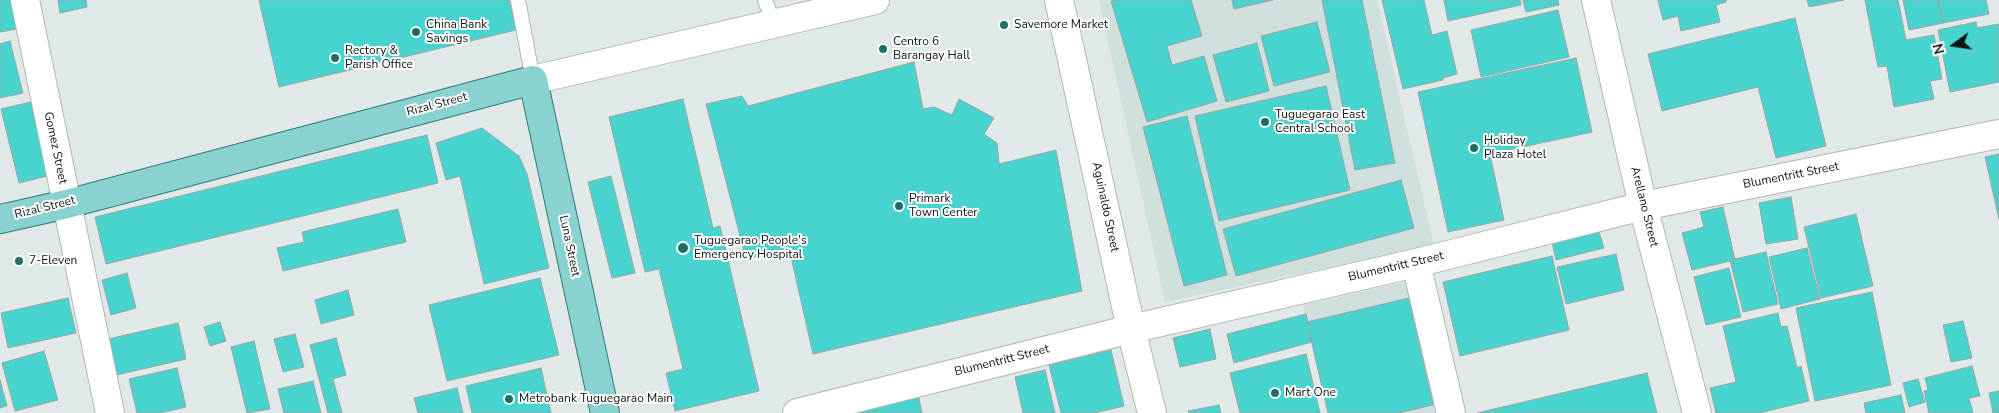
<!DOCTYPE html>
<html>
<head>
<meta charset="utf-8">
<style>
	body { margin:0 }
	#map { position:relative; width:1999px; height:413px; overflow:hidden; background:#e1e8e8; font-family:"Nunito Sans",sans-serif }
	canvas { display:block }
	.north { position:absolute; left:1929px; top:20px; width:50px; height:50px; -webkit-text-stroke:4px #fff; paint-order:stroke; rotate:256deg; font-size:14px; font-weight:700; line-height:20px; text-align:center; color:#111414 }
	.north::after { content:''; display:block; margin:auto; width:18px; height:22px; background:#111414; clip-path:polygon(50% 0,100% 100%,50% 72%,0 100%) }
</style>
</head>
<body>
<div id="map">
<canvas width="1999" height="413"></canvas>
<div class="north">N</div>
</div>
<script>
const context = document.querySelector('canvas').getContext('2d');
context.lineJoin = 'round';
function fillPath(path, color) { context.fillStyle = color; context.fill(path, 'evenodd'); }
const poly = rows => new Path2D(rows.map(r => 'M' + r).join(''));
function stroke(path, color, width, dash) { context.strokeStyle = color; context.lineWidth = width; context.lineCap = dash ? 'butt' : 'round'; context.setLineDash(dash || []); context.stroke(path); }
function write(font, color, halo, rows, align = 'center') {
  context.font = font + ' "Nunito Sans",sans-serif'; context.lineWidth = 4; context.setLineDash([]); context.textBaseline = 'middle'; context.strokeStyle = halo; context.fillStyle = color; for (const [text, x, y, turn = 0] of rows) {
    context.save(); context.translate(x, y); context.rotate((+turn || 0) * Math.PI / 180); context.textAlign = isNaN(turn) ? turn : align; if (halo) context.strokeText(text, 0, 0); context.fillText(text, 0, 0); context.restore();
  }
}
fillPath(poly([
	[1099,0,1377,0,1434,245,1165,302],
	[1414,280,1444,413,1328,413,1303,305]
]), '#cedfde');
const building = poly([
	[0,0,11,0,17,29,0,32,0,0],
	[58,0,86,0,87,7,60,13,58,0],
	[259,0,509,0,516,30,279,87,259,0],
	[1116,0,1191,0,1202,36,1167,46,1172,65,1204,56,1217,101,1147,122,1111,1,1116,0],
	[1232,0,1273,0,1234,9,1232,0],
	[1322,0,1362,0,1395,163,1355,170,1322,0],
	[1382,0,1424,0,1432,35,1447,31,1457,74,1443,78,1443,80,1403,89,1382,0],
	[1444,0,1520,0,1521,5,1448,21,1444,0],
	[1523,0,1558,0,1559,5,1526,12,1523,0],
	[1658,0,1726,0,1726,2,1716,5,1720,22,1681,31,1678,16,1663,20,1658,0],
	[1807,0,1844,0,1809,7,1807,0],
	[1865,0,1898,0,1906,40,1934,35,1942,79,1930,81,1934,99,1894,107,1887,66,1878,67,1865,0],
	[1903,0,1938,0,1943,23,1909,30,1903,0],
	[1938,0,1986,0,1989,14,1943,23,1938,0],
	[1558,10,1569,57,1481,77,1471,30,1558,10],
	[1795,18,1826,146,1776,158,1758,87,1662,111,1648,54,1795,18],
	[1317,22,1330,72,1274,86,1261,36,1317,22],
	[1976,22,1977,28,1999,24,1999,82,1950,92,1938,30,1976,22],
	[10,41,23,93,0,98,0,44,10,41],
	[1257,43,1269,91,1226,102,1213,55,1257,43],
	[1576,58,1592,132,1490,154,1504,220,1448,232,1418,92,1576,58],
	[914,62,923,109,934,107,952,115,959,99,994,118,984,134,997,143,999,164,1056,150,1082,291,813,354,789,248,746,259,706,104,742,96,748,106,914,62],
	[1326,86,1350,190,1219,221,1195,116,1326,86],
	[683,99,713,228,720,226,759,391,675,411,666,373,683,369,659,269,645,272,609,117,683,99],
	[35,101,51,175,19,183,1,109,35,101],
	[1187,116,1227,275,1184,286,1143,127,1187,116],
	[482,128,519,156,527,174,549,268,484,284,460,176,446,180,436,143,482,128],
	[427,135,438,183,106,264,95,217,427,135],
	[1999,154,1999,219,1985,157,1999,154],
	[611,176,635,273,612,278,588,182,611,176],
	[1401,180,1414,228,1236,276,1223,229,1401,180],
	[1791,197,1798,239,1766,244,1759,203,1791,197],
	[1723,207,1735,260,1692,270,1682,233,1704,227,1700,212,1723,207],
	[398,209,406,242,283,271,277,248,304,242,302,232,398,209],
	[1856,214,1873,286,1821,298,1804,227,1856,214],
	[1598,229,1604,248,1556,260,1552,242,1598,229],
	[1807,248,1820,299,1781,309,1769,257,1807,248],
	[1766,252,1778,304,1743,312,1730,260,1766,252],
	[1616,254,1624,290,1566,304,1557,267,1616,254],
	[1552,256,1569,330,1460,356,1443,282,1552,256],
	[1729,268,1741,317,1706,325,1694,277,1729,268],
	[127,273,136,308,111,315,102,280,127,273],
	[540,278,559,355,447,381,429,305,540,278],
	[348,290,354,315,321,324,315,300,348,290],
	[1872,292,1891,385,1815,401,1796,308,1872,292],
	[68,298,76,333,8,348,1,313,68,298],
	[1409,298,1433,405,1398,413,1328,413,1307,322,1409,298],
	[1778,313,1781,327,1787,326,1797,368,1801,366,1809,401,1759,413,1716,413,1710,388,1736,382,1723,326,1778,313],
	[1306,314,1312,342,1234,363,1227,334,1306,314],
	[1963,321,1972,358,1951,362,1943,325,1963,321],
	[220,322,226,341,210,346,204,327,220,322],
	[178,323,186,359,112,376,104,340,178,323],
	[1210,329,1216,359,1180,367,1173,338,1210,329],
	[295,334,304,367,283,372,274,339,295,334],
	[336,338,346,375,333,379,342,413,328,413,310,345,336,338],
	[254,341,270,409,247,413,231,347,254,341],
	[1111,350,1124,406,1094,413,1061,413,1049,365,1111,350],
	[44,351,58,400,15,411,2,363,44,351],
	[1306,354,1320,413,1240,413,1230,373,1306,354],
	[1972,366,1980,396,1969,398,1973,413,1929,413,1924,391,1928,390,1925,378,1972,366],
	[177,368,186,407,160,413,137,413,129,379,177,368],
	[541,368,551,413,472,413,466,386,541,368],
	[1045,370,1055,413,1023,413,1015,377,1045,370],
	[1647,373,1657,413,1477,413,1647,373],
	[1918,379,1925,402,1909,407,1903,383,1918,379],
	[0,380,7,406,0,408,0,380],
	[313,381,321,413,284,413,278,389,313,381],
	[457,388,463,413,418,413,414,398,457,388],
	[1999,391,1999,413,1993,413,1989,393,1999,391],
	[918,394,922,413,844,413,918,394],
	[1901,395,1905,413,1866,413,1864,403,1901,395],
	[1219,405,1221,413,1189,413,1188,411,1219,405]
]);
fillPath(building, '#47d4ce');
stroke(building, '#9da4a3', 1);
const lane = poly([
	[518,0,533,80],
	[765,0,774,24]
]);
const street = poly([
	[67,204,110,413],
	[1416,263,1451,413],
	[797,413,1131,329,1416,263,1643,206,1999,134]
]);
const secondary = poly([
	[25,0,67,204],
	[1059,0,1131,329,1152,413],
	[1596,0,1643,206,1697,413],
	[533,80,875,0]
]);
const primary = poly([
	[0,219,67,204,533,80,605,413]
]);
stroke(lane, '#b0b7b6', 16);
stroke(street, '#b0b7b6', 30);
stroke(secondary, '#b0b7b6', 30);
stroke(primary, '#2d7c79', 30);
stroke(lane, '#fff', 14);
stroke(street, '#fff', 28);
stroke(secondary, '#fff', 28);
stroke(primary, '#8ad2cf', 28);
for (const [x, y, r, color] of [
	[1004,25,5,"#206c68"],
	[416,32,5,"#206c68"],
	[883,49,5,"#206c68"],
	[335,58,5,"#206c68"],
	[1265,122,5,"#206c68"],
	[1474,148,5,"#206c68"],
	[899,206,5,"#206c68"],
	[683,248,6,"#206c68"],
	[19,261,5,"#206c68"],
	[1275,393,5,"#206c68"],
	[509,399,5,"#206c68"]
]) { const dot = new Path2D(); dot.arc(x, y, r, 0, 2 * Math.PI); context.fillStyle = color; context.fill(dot); stroke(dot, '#fff', 2); }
write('12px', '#111414', '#fff', [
	["China Bank",426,25],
	["Savings",426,39],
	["Savemore Market",1014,25],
	["Centro 6",893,42],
	["Barangay Hall",893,56],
	["Rectory &",345,51],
	["Parish Office",345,65],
	["Tuguegarao East",1275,115],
	["Central School",1275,129],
	["Holiday",1484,141],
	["Plaza Hotel",1484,155],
	["Primark",909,199],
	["Town Center",909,213],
	["Tuguegarao People's",694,241],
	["Emergency Hospital",694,255],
	["7-Eleven",29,261],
	["Mart One",1285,393],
	["Metrobank Tuguegarao Main",519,399]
], 'left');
write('12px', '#111414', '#fff', [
	["Rizal Street",437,105,-15],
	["Gomez Street",55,148,78],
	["Blumentritt Street",1791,176,-11],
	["Aguinaldo Street",1105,207,78],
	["Arellano Street",1644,207,76],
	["Rizal Street",45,208,-14],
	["Luna Street",569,246,78],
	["Blumentritt Street",1396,267,-13],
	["Blumentritt Street",1002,361,-14]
]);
</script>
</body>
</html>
